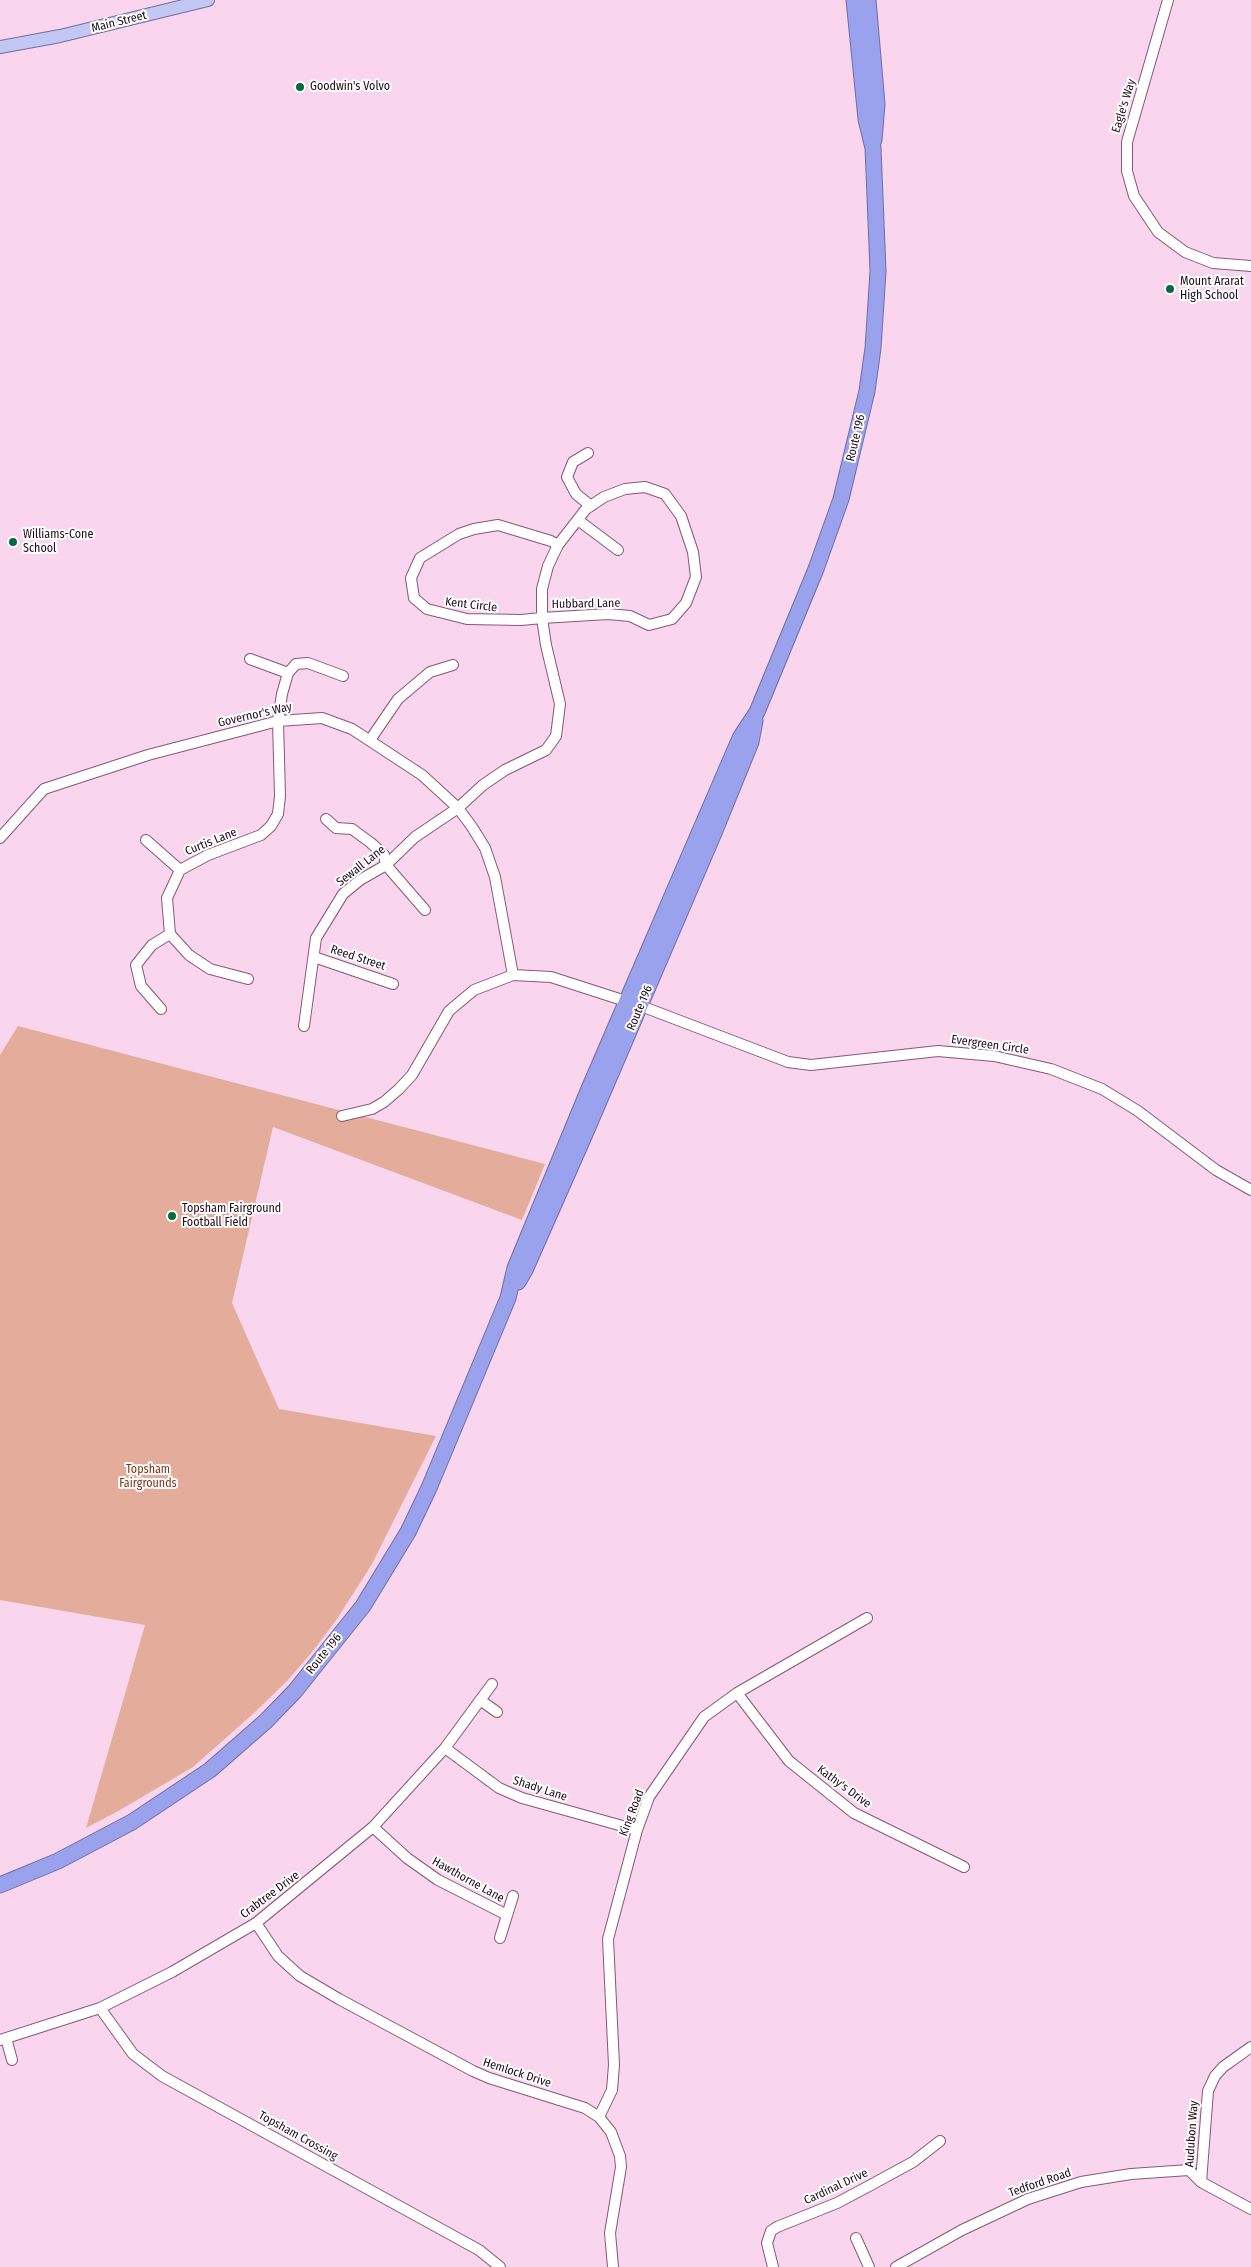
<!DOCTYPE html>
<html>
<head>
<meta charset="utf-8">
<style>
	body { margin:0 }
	canvas { display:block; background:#f9d6ed }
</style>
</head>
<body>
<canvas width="1251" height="2267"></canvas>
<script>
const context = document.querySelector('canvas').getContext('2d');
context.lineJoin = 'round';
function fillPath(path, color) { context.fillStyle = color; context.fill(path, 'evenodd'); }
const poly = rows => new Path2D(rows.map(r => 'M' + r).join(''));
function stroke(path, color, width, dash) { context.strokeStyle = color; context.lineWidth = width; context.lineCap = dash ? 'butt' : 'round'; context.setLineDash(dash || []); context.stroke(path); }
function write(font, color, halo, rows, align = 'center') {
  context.font = font + ' "Fira Sans Condensed",sans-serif'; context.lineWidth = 4; context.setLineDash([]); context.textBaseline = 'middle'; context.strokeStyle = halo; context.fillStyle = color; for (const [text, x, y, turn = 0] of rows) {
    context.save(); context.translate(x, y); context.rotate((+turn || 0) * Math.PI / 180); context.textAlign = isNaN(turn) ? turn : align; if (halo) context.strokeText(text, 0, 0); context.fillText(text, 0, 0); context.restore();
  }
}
fillPath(poly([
	[18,1026,545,1164,522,1220,273,1127,232,1303,279,1409,436,1436,372,1564,337,1619,313,1651,287,1681,254,1713,193,1767,120,1810,86,1828,145,1625,0,1600,0,1055]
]), '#e4ad9b');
const minor = poly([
	[1168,0,1127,142,1127,171,1134,196,1158,232,1185,252,1213,263,1251,266],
	[588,453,573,462,567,477,576,494,591,506],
	[578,520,618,550],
	[250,659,288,673],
	[370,740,398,699,430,672,453,665],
	[326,819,336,828,352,829,371,843,384,855,386,865,425,910],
	[0,838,44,789,148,755,278,721,322,718,352,729,422,775,458,808,472,827,485,848,495,877,513,975],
	[146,840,180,870],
	[314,957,393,984],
	[248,979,210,969,189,955,170,934,167,898,180,870,208,855,261,835,271,826,278,814,280,796,278,721,282,694,288,673,296,664,308,663,343,676],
	[161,1009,141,986,136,965,152,945,170,934],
	[304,1026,316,938,343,894,360,880,386,865,415,837,458,808,483,785,505,770,546,750,556,736,560,704,546,645,542,618,542,589,548,566,558,545,586,509,604,497,625,489,645,487,665,494,681,516,693,552,696,577,686,603,672,619,649,625,630,616,608,614,542,618,521,620,467,619,427,609,414,598,411,578,420,558,459,534,474,529,498,525,551,541,558,545],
	[342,1116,372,1109,384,1102,399,1089,412,1075,449,1011,474,990,513,975,551,977,641,1006,788,1062,811,1065,938,1051,994,1056,1051,1069,1102,1089,1138,1111,1216,1170,1251,1190],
	[737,1693,789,1761,854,1813,964,1867],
	[480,1700,497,1712],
	[445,1748,499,1788,522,1798,637,1830],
	[373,1827,407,1858,438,1880,507,1915],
	[256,1923,278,1956,290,1967,300,1976,339,1999,473,2071,489,2078,585,2108,599,2117,611,2132,620,2156,621,2167,610,2233,613,2267],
	[500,1938,513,1896],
	[100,2008,133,2054,162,2076,479,2250,500,2267],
	[6,2038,12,2060],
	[0,2040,100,2008,172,1972,256,1923,373,1827,445,1748,492,1684],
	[599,2117,612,2090,614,2065,608,1939,637,1830,649,1797,704,1717,737,1693,867,1618],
	[1201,2182,1208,2091,1215,2076,1223,2067,1251,2047],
	[856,2238,869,2267],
	[773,2267,767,2243,771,2231,777,2227,837,2203,869,2186,913,2162,940,2141],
	[896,2267,962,2230,1028,2199,1081,2182,1131,2174,1189,2170,1201,2182,1251,2209]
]);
const major = poly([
	[0,47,60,36,208,0]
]);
const highway = poly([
	[868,0,877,104,874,140],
	[518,1282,525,1270,585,1134,714,833,751,742,755,721],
	[0,1885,58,1861,132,1822,210,1770,266,1721,295,1691,363,1606,408,1532,429,1488,508,1298,515,1268,588,1091,740,738,757,712,816,569,841,499,867,391,873,348,878,271,873,148,866,119,854,0]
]);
stroke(minor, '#895679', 12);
stroke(major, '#706ea3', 14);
stroke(highway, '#706ea3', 17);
stroke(minor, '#fff', 10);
stroke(major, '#c3c7f4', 12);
stroke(highway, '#9ba2ed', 15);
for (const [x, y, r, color] of [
	[300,87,5,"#006c44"],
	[1170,289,5,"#006c44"],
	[13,542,5,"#006c44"],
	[172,1216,5,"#006c44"]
]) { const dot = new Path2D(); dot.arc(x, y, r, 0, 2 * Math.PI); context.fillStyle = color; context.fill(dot); stroke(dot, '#fff', 2); }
write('12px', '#200c1a', '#fff', [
	["Main Street",119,22,-14],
	["Eagle's Way",1124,106,-73],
	["Route 196",856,438,-77],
	["Hubbard Lane",586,604,-1],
	["Kent Circle",471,605,7],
	["Governor's Way",255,715,-13],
	["Curtis Lane",211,842,-22],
	["Sewall Lane",361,866,-38],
	["Reed Street",358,958,18],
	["Route 196",640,1008,-67],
	["Evergreen Circle",990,1045,8],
	["Route 196",324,1654,-51],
	["Kathy's Drive",844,1787,36],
	["Shady Lane",540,1789,18],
	["King Road",632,1813,-69],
	["Hawthorne Lane",468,1880,29],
	["Crabtree Drive",270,1895,-37],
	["Hemlock Drive",517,2073,18],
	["Audubon Way",1192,2134,-86],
	["Topsham Crossing",298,2136,29],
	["Tedford Road",1040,2183,-19],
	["Cardinal Drive",836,2187,-25]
]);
write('12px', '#200c1a', '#fff', [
	["Goodwin's Volvo",310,87],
	["Mount Ararat",1180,282],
	["High School",1180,296],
	["Williams-Cone",23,535],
	["School",23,549],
	["Topsham Fairground",182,1209],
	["Football Field",182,1223]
], 'left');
write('12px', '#843519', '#fff', [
	["Topsham",148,1470],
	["Fairgrounds",148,1484]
]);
</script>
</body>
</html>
